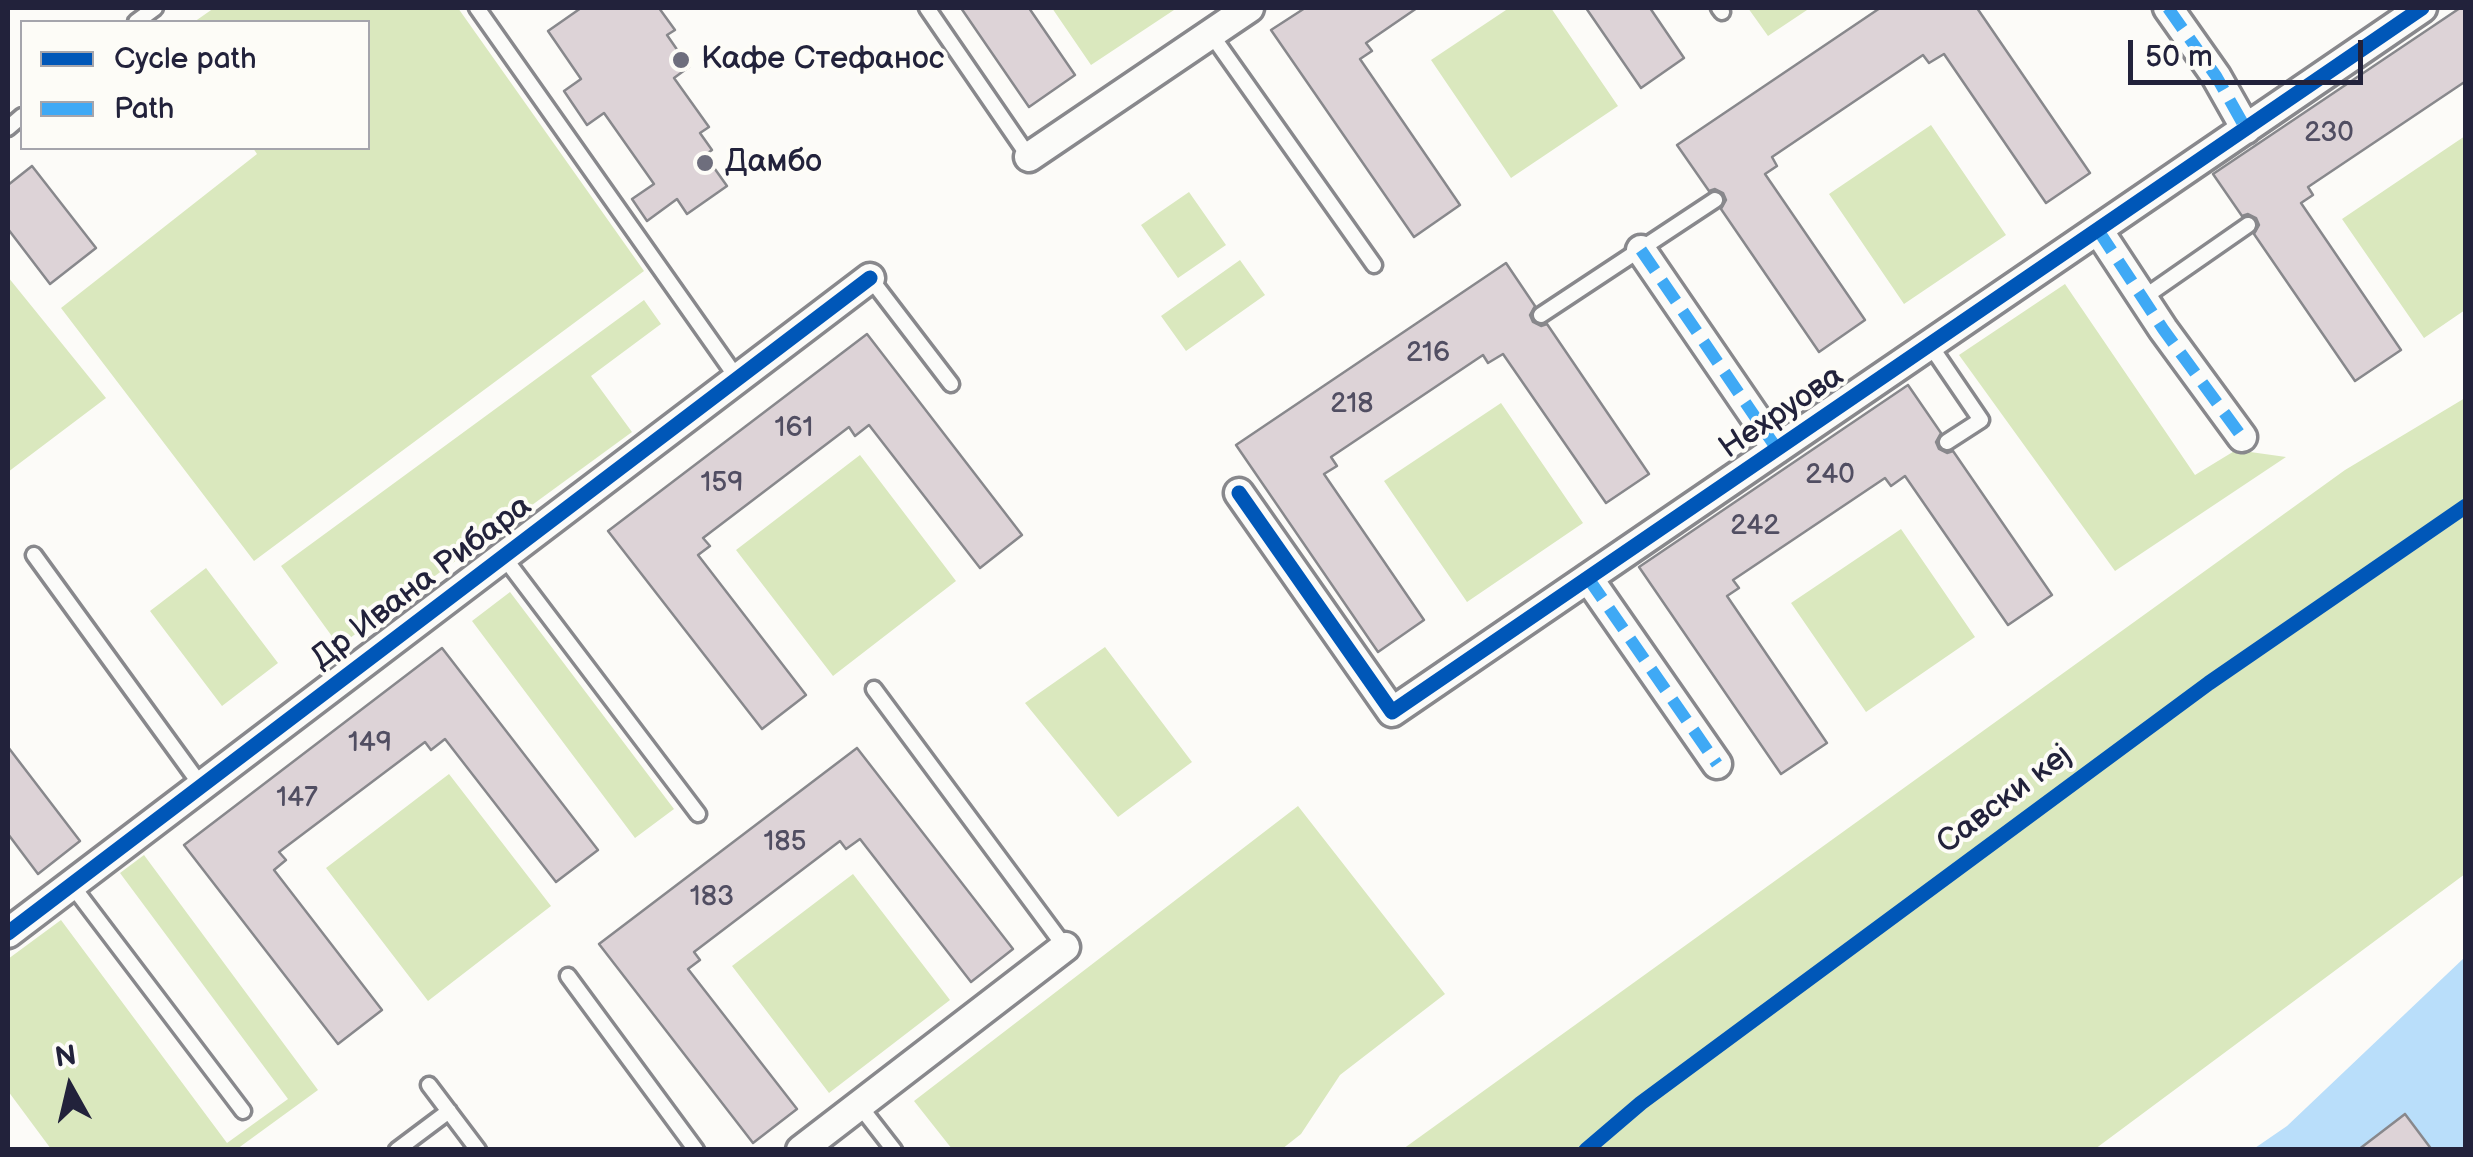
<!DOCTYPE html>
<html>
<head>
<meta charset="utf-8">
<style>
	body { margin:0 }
	#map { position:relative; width:2473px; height:1157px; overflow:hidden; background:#fcfbf8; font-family:"Balsamiq Sans",sans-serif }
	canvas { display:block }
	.frame { position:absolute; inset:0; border:10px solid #22223b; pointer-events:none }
	.legend { position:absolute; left:20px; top:20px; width:350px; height:130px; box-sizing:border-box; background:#fdfcf7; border:2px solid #a5a5ac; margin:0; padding:12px 18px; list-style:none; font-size:30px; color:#22223b }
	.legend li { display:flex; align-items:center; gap:20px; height:50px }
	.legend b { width:50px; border:2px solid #a5a5ac }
	.north { position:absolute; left:20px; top:1037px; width:100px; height:100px; -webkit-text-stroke:8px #fdfcf7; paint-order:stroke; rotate:352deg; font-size:28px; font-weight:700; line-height:40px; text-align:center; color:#22223b }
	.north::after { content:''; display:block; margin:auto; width:35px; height:45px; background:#22223b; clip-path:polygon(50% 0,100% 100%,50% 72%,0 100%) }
	.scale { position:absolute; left:2128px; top:40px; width:235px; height:45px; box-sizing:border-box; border:5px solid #22223b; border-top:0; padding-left:12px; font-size:30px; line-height:35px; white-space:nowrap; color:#22223b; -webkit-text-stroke:8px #fdfcf7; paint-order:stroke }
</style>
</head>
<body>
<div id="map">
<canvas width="2473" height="1157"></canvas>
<div class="frame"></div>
<ul class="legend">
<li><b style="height:12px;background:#0057b8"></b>Cycle path</li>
<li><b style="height:12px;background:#3fa9f5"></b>Path</li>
</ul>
<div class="north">N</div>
<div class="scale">50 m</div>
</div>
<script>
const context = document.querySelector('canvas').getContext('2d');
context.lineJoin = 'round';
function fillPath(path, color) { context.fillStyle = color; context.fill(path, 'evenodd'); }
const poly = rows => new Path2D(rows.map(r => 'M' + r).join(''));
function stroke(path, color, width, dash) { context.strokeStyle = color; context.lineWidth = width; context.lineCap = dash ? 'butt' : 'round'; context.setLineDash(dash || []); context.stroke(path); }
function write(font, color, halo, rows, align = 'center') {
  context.font = font + ' "Balsamiq Sans",sans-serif'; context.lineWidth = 8; context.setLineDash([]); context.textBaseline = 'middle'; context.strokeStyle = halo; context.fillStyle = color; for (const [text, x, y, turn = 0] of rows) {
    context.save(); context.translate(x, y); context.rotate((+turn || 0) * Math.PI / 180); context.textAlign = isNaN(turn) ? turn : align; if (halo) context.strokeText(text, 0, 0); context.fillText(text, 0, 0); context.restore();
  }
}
fillPath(poly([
	[214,8,458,8,644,271,254,561,61,308,257,154,253,148,368,148,368,22,194,22],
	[1052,8,1177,8,1091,65],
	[1509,8,1551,8,1618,106,1511,178,1431,60],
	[1748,8,1810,8,1768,36],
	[1931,125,2006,235,1904,304,1829,194],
	[2465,136,2465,310,2424,338,2342,219],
	[1189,192,1226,245,1178,278,1141,225],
	[1240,260,1265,295,1186,351,1161,316],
	[8,277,106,398,8,472],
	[2065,284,2195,475,2236,450,2286,457,2115,571,1959,355],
	[644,300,661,324,591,376,632,432,339,646,281,566],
	[2465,398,2465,874,2095,1149,1403,1149,2345,470],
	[1501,403,1583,523,1467,602,1384,481],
	[860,455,956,581,833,676,736,550],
	[1901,529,1975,637,1866,712,1791,603],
	[206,568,278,663,222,706,150,611],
	[510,592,674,809,635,838,472,621],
	[1105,647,1192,762,1118,817,1025,703],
	[449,774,551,906,428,1001,326,868],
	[1298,806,1445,994,1340,1075,1301,1134,1282,1149,952,1149,914,1101],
	[144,855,318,1090,237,1149,51,1149,8,1091,8,959,61,920,227,1143,288,1099,120,873],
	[853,874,950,1000,829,1093,732,966]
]), '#dae8be');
fillPath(poly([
	[2465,957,2465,1149,2252,1150,2287,1126]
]), '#b9defa');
const building = poly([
	[581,8,659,8,675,30,667,35,689,67,674,78,709,127,700,133,712,150,705,155,727,186,687,214,677,199,647,221,632,199,654,184,604,113,587,125,564,91,581,79,548,31,581,8],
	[961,8,1029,8,1075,75,1029,107,961,8],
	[1305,8,1417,8,1366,43,1372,51,1360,59,1460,205,1414,237,1271,30,1305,8],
	[1586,8,1650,8,1684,58,1641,88,1586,8],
	[1880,8,1977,8,2090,173,2046,203,1944,54,1929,63,1923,55,1772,157,1777,166,1765,174,1865,320,1819,352,1721,209,1726,200,1723,193,1715,189,1709,191,1677,145,1880,8],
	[2460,8,2466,8,2466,81,2308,187,2313,195,2301,203,2401,350,2355,381,2254,234,2259,225,2256,218,2248,214,2242,216,2213,174,2460,8],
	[32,166,96,248,50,284,8,229,8,185,32,166],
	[1506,263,1535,306,1530,315,1533,322,1541,326,1547,324,1649,474,1606,503,1503,354,1488,363,1483,355,1331,457,1337,466,1324,474,1424,620,1378,652,1236,445,1506,263],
	[867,334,1022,535,980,568,869,425,855,436,849,427,703,538,710,546,698,555,806,695,762,729,608,531,867,334],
	[1908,385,1941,433,1936,442,1939,449,1947,453,1953,451,2052,595,2008,625,1905,476,1891,486,1885,478,1733,580,1739,588,1727,596,1827,743,1781,774,1639,567,1908,385],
	[442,648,598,850,556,882,445,739,431,750,425,742,279,852,286,860,274,870,382,1010,338,1044,184,845,442,648],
	[8,747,80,841,38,874,8,834,8,747],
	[857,748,1013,949,971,982,860,839,846,849,840,841,694,952,700,960,688,969,797,1109,753,1143,599,944,857,748],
	[2405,1114,2432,1150,2358,1150,2405,1114]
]);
fillPath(building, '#ddd3d7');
stroke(building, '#88888c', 2.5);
const service = poly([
	[477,8,737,378],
	[927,8,1029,157],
	[1719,8,1722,12],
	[136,22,155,8],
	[1211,34,1374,265],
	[8,128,22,116],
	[870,278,951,384],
	[2143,298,2248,225],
	[1541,315,1715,200],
	[1930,345,1981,420,1947,442],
	[34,555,200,784],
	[503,556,698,814],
	[874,689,1065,947],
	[71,884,243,1111],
	[568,976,696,1150],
	[429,1085,478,1150],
	[859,1105,894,1150],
	[397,1150,449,1111]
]);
const minor = poly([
	[2168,8,2216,76,2246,129],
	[1029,157,1249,8],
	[2098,230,2163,329,2242,437],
	[1641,250,1777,449],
	[1239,493,1392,712,2422,8],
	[1588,578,1717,764],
	[8,933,870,278],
	[801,1150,1065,947]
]);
stroke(service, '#88888c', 21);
stroke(minor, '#88888c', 35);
stroke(service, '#fbfbf9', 14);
stroke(minor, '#fbfbf9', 28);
stroke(poly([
	[2168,8,2216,76,2246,129],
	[2098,230,2163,329,2242,437],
	[1641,250,1777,449],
	[1588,578,1717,764]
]), '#3fa9f5', 12, [25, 12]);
stroke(poly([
	[1239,493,1392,712,2422,8],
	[8,933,870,278],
	[1586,1150,1641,1103,2209,683,2466,506]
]), '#0057b8', 15);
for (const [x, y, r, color] of [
	[681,60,10,"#6e6e7d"],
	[705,163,10,"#6e6e7d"]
]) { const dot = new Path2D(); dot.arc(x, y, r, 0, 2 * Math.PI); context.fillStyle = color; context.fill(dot); stroke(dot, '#fdfcf7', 4); }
write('28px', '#514e62', null, [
	["230",2329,134],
	["216",1428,354],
	["218",1352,405],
	["161",794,429],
	["240",1830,476],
	["159",722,484],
	["242",1755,527],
	["149",370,744],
	["147",297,799],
	["185",785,843],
	["183",712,898]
]);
write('32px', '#22223b', '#fdfcf7', [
	["Кафе Стефанос",701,60],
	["Дамбо",725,163]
], 'left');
write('32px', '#22223b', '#fdfcf7', [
	["Нехруова",1782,413,-34],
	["Др Ивана Рибара",422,583,-37],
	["Савски кеј",2005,800,-37]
]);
</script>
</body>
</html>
